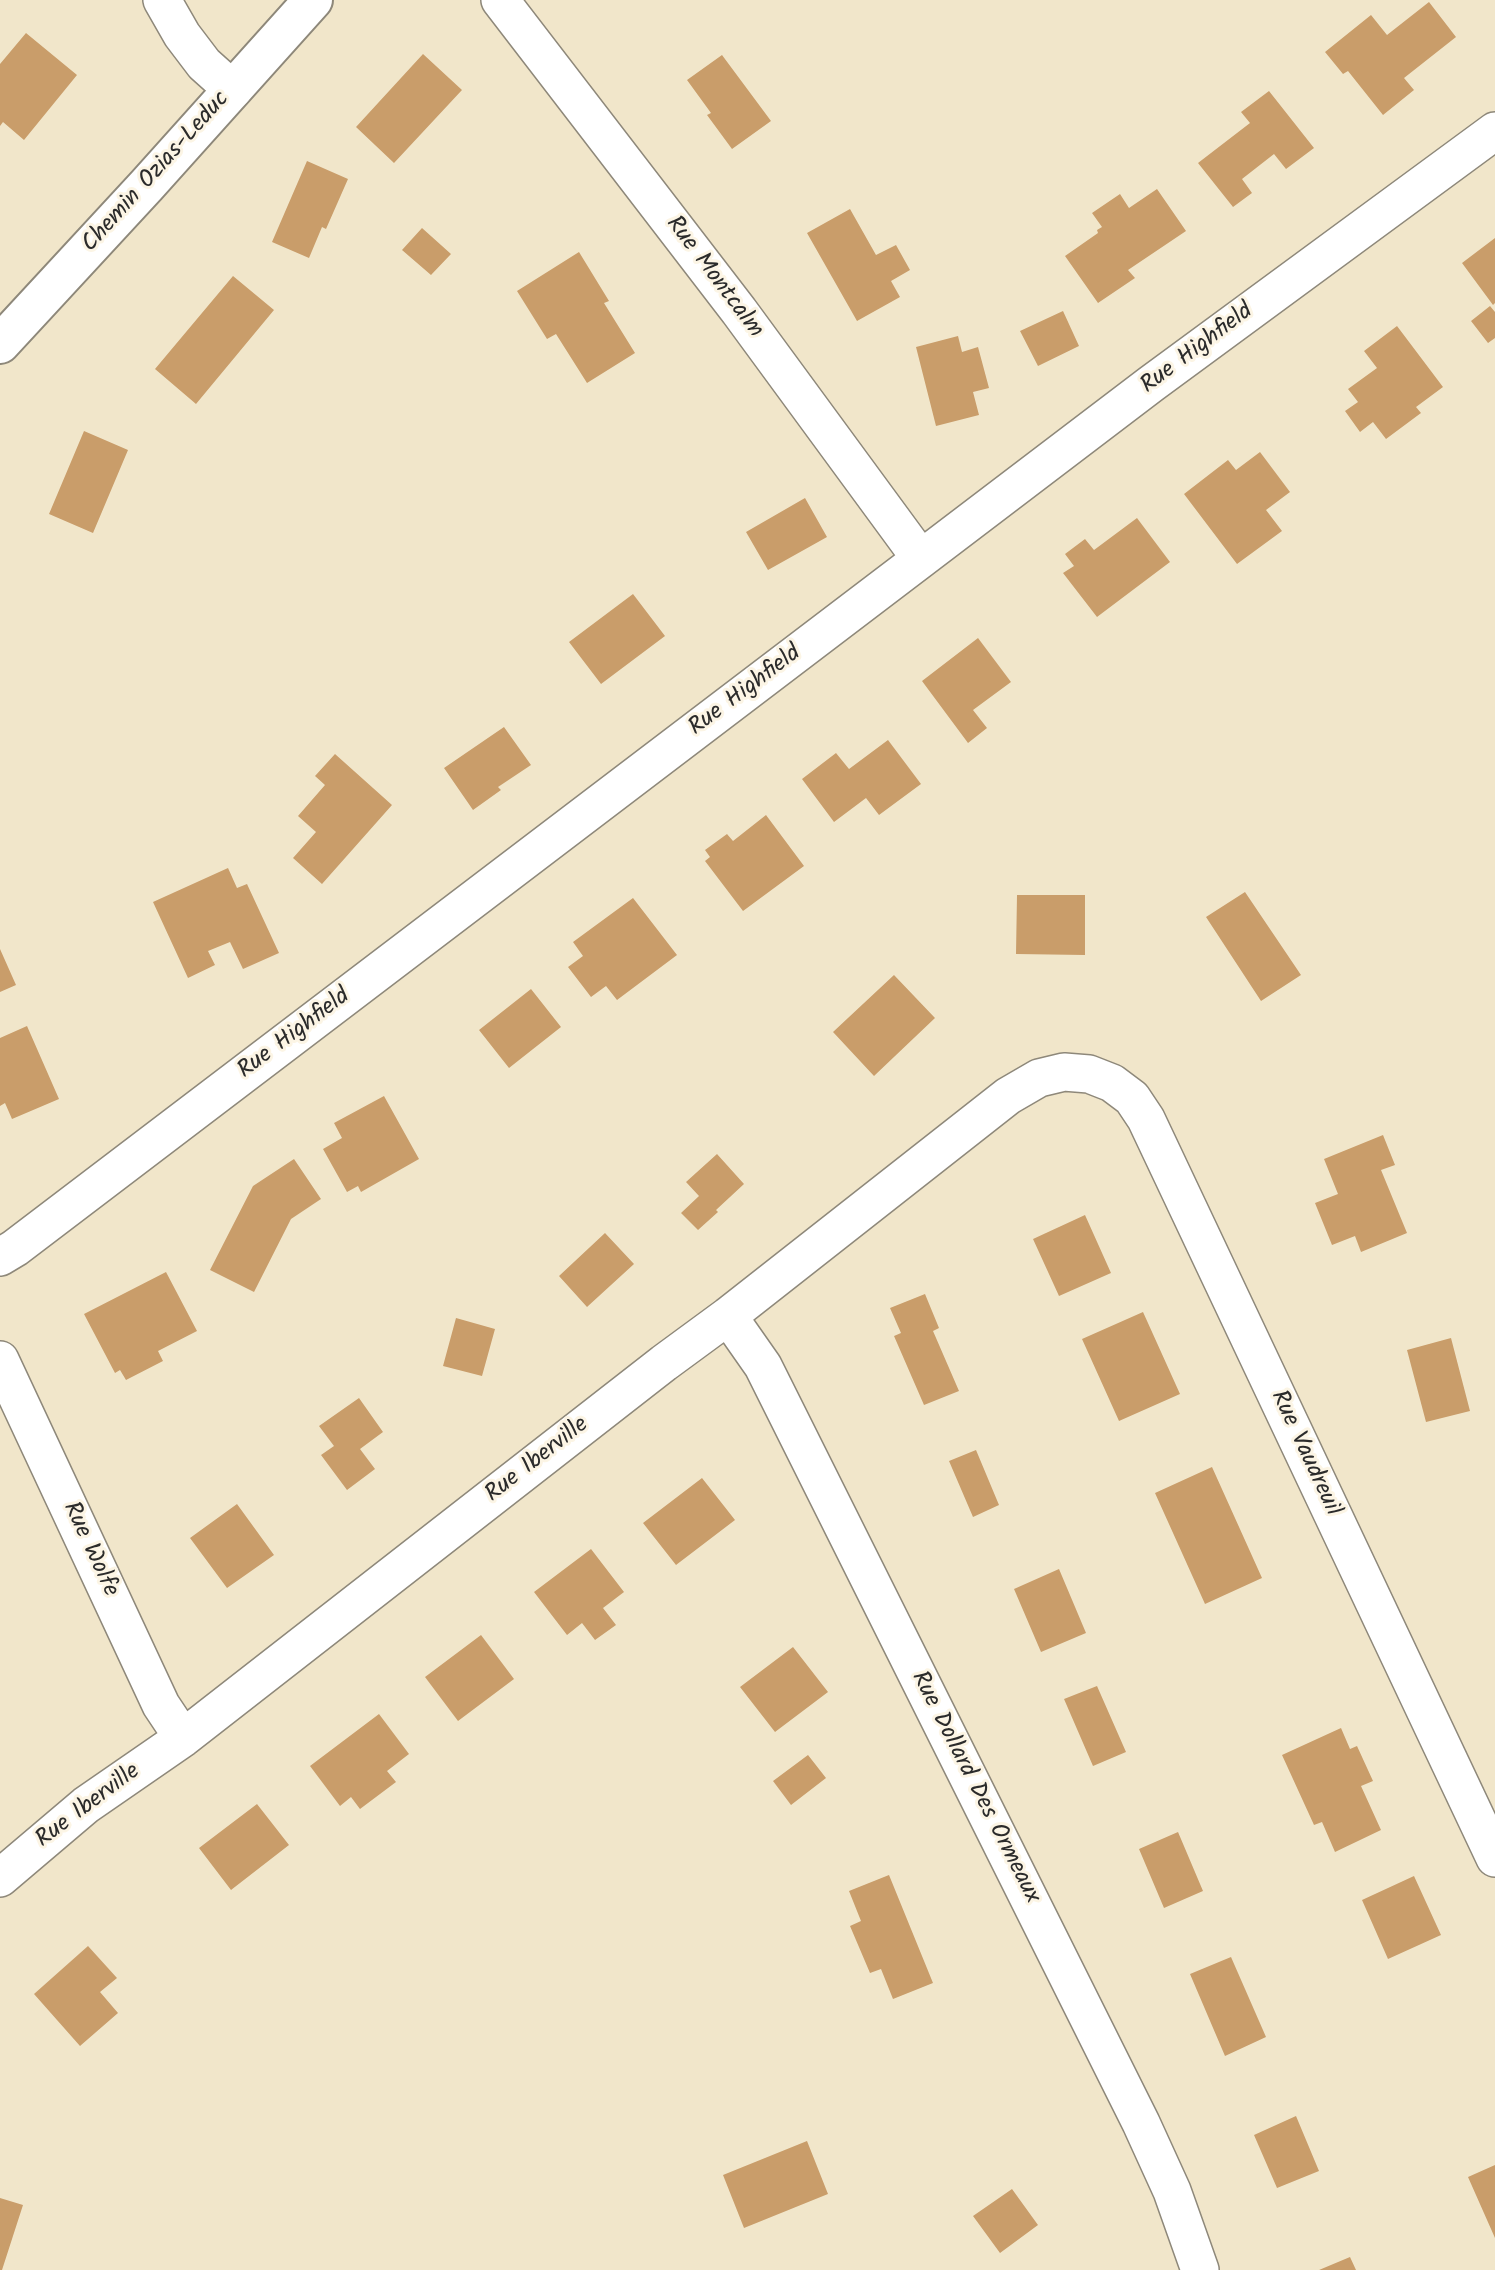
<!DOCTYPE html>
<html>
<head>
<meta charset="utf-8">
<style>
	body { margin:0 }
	canvas { display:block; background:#f1e6ca }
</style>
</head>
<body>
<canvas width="1495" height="2270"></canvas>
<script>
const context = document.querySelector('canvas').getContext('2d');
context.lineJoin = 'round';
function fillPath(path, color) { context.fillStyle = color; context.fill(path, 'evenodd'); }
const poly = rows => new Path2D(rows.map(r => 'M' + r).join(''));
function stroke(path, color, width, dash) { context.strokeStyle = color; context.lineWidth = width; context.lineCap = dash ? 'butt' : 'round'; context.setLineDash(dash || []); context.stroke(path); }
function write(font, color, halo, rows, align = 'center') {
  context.font = font + ' Kalam,sans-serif'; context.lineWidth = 6; context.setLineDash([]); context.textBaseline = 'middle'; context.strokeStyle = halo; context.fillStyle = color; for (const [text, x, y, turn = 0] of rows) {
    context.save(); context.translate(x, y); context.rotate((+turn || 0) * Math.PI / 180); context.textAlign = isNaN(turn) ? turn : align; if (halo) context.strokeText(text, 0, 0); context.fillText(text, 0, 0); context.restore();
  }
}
fillPath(poly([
	[1429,2,1456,37,1404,78,1414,90,1383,115,1348,71,1343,74,1325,52,1371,15,1387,35],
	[26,33,77,75,24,140,3,122,0,126,0,64],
	[423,54,462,90,394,163,356,127],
	[722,55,771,121,732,149,707,115,711,113,687,80],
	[1269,91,1314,148,1286,169,1274,154,1242,179,1252,193,1233,207,1198,163,1250,123,1241,112],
	[307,161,348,179,326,229,322,227,309,258,272,242],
	[1157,189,1186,231,1128,270,1135,278,1098,303,1065,256,1098,233,1097,230,1102,227,1092,213,1120,194,1129,208],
	[850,209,876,255,896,245,910,270,891,281,900,297,857,321,807,233],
	[422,228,451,254,431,275,402,250],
	[1495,238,1495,303,1493,305,1462,263],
	[579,252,609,301,604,303,635,353,587,383,556,334,547,339,517,291],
	[233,276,274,310,196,404,155,369],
	[1490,306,1495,312,1495,338,1488,343,1471,321],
	[1063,311,1079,346,1038,366,1020,331],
	[1397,326,1443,387,1416,407,1421,413,1386,439,1373,422,1360,432,1345,411,1358,402,1348,389,1377,368,1364,351],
	[958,336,962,352,978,347,989,388,973,392,979,415,936,426,916,347],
	[84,431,128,450,93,533,49,514],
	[1260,452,1290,492,1266,510,1282,531,1237,564,1184,494,1228,460,1236,470],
	[805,498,827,537,768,570,746,532],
	[1137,518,1170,562,1097,617,1063,573,1074,566,1065,554,1085,539,1094,550],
	[633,594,665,636,601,684,569,642],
	[978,638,1011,682,973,710,987,728,968,743,922,681],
	[504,727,531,765,498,787,501,790,473,810,444,768],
	[888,740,921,784,879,815,866,798,834,822,802,779,836,753,849,769],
	[335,754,392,805,322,884,293,858,316,832,298,816,325,785,315,776],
	[766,815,804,866,743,911,705,861,710,857,705,850,727,834,733,841],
	[228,868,237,888,247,884,279,953,243,969,230,942,208,951,215,965,188,978,153,902],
	[1245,892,1301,975,1261,1001,1206,917],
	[1017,895,1085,895,1085,955,1016,954],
	[633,898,677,955,617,1000,606,986,591,997,568,967,583,956,573,942],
	[0,949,16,985,0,992],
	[894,975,935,1018,874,1076,833,1032],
	[531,989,561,1027,509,1068,479,1030],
	[27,1026,59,1099,12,1119,5,1103,0,1106,0,1038],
	[384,1096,419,1159,361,1192,358,1186,347,1192,323,1149,342,1138,334,1123],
	[1383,1135,1395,1165,1381,1170,1407,1233,1361,1252,1355,1236,1332,1245,1315,1203,1338,1194,1324,1159],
	[717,1154,744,1184,716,1210,718,1212,698,1230,681,1213,699,1196,686,1182],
	[294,1159,321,1199,291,1219,254,1292,210,1270,253,1186],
	[1085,1215,1111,1273,1059,1296,1033,1239],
	[605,1233,634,1264,587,1307,559,1276],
	[166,1272,197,1331,158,1351,163,1361,126,1380,120,1370,115,1373,84,1314],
	[925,1294,939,1328,933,1331,959,1391,924,1405,894,1336,901,1333,890,1308],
	[1143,1312,1180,1394,1119,1421,1082,1339],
	[456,1318,495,1329,482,1376,443,1366],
	[1451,1338,1470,1411,1426,1422,1407,1350],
	[359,1398,383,1432,360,1449,375,1469,347,1490,321,1455,334,1446,319,1426],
	[976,1450,999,1505,973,1517,949,1461],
	[1212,1467,1262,1578,1205,1604,1155,1493],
	[702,1478,735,1520,676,1565,643,1523],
	[237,1504,274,1555,227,1588,190,1538],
	[591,1549,624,1592,603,1608,616,1625,595,1640,582,1623,567,1635,534,1592],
	[1059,1569,1086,1633,1041,1652,1014,1589],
	[481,1635,514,1679,458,1721,425,1677],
	[793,1647,828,1692,775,1732,740,1687],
	[1097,1686,1126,1752,1093,1766,1064,1699],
	[379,1714,409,1754,387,1771,396,1782,360,1809,351,1797,340,1806,310,1766],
	[1341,1728,1350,1749,1357,1746,1373,1781,1361,1786,1381,1830,1335,1852,1322,1822,1314,1825,1282,1755],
	[808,1755,826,1778,791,1805,773,1781],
	[257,1804,289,1845,231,1890,199,1848],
	[1178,1832,1203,1891,1164,1908,1139,1849],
	[889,1875,933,1983,893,1999,881,1969,870,1973,850,1926,861,1921,849,1891],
	[1414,1876,1441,1935,1388,1959,1362,1900],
	[88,1946,117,1978,100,1992,118,2013,80,2046,34,1994],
	[1231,1957,1266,2037,1225,2056,1190,1974],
	[1296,2116,1319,2171,1277,2188,1254,2135],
	[807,2141,828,2194,744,2228,723,2175],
	[1495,2165,1495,2238,1468,2177],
	[1012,2189,1038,2225,1000,2253,973,2216],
	[0,2198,23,2205,2,2270,0,2270],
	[1350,2257,1356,2270,1319,2270]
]), '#c99d6a');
const minor = poly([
	[162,0,182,35,204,64,233,90],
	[500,0,739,311,921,559],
	[0,1257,15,1248,1151,384,1495,131],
	[728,1316,763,1366,1141,2123,1172,2191,1200,2270],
	[0,1360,161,1705,183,1738],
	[0,1878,86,1805,183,1738,664,1363,728,1316,1008,1096,1039,1078,1064,1072,1089,1074,1112,1083,1132,1098,1146,1119,1495,1858]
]);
const tertiary = poly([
	[0,344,147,185,313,0]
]);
stroke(minor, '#8e887a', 40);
stroke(tertiary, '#8e887a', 42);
stroke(minor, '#fff', 37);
stroke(tertiary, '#fff', 38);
write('24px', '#2b2b2b', '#fcf5e5', [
	["Chemin Ozias-Leduc",157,173,-48],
	["Rue Montcalm",713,278,53],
	["Rue Highfield",1198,350,-37],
	["Rue Highfield",746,692,-37],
	["Rue Highfield",295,1035,-37],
	["Rue Vaudreuil",1304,1454,65],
	["Rue Iberville",538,1461,-38],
	["Rue Wolfe",89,1550,65],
	["Rue Dollard Des Ormeaux",974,1788,63],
	["Rue Iberville",89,1807,-37]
]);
</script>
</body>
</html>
